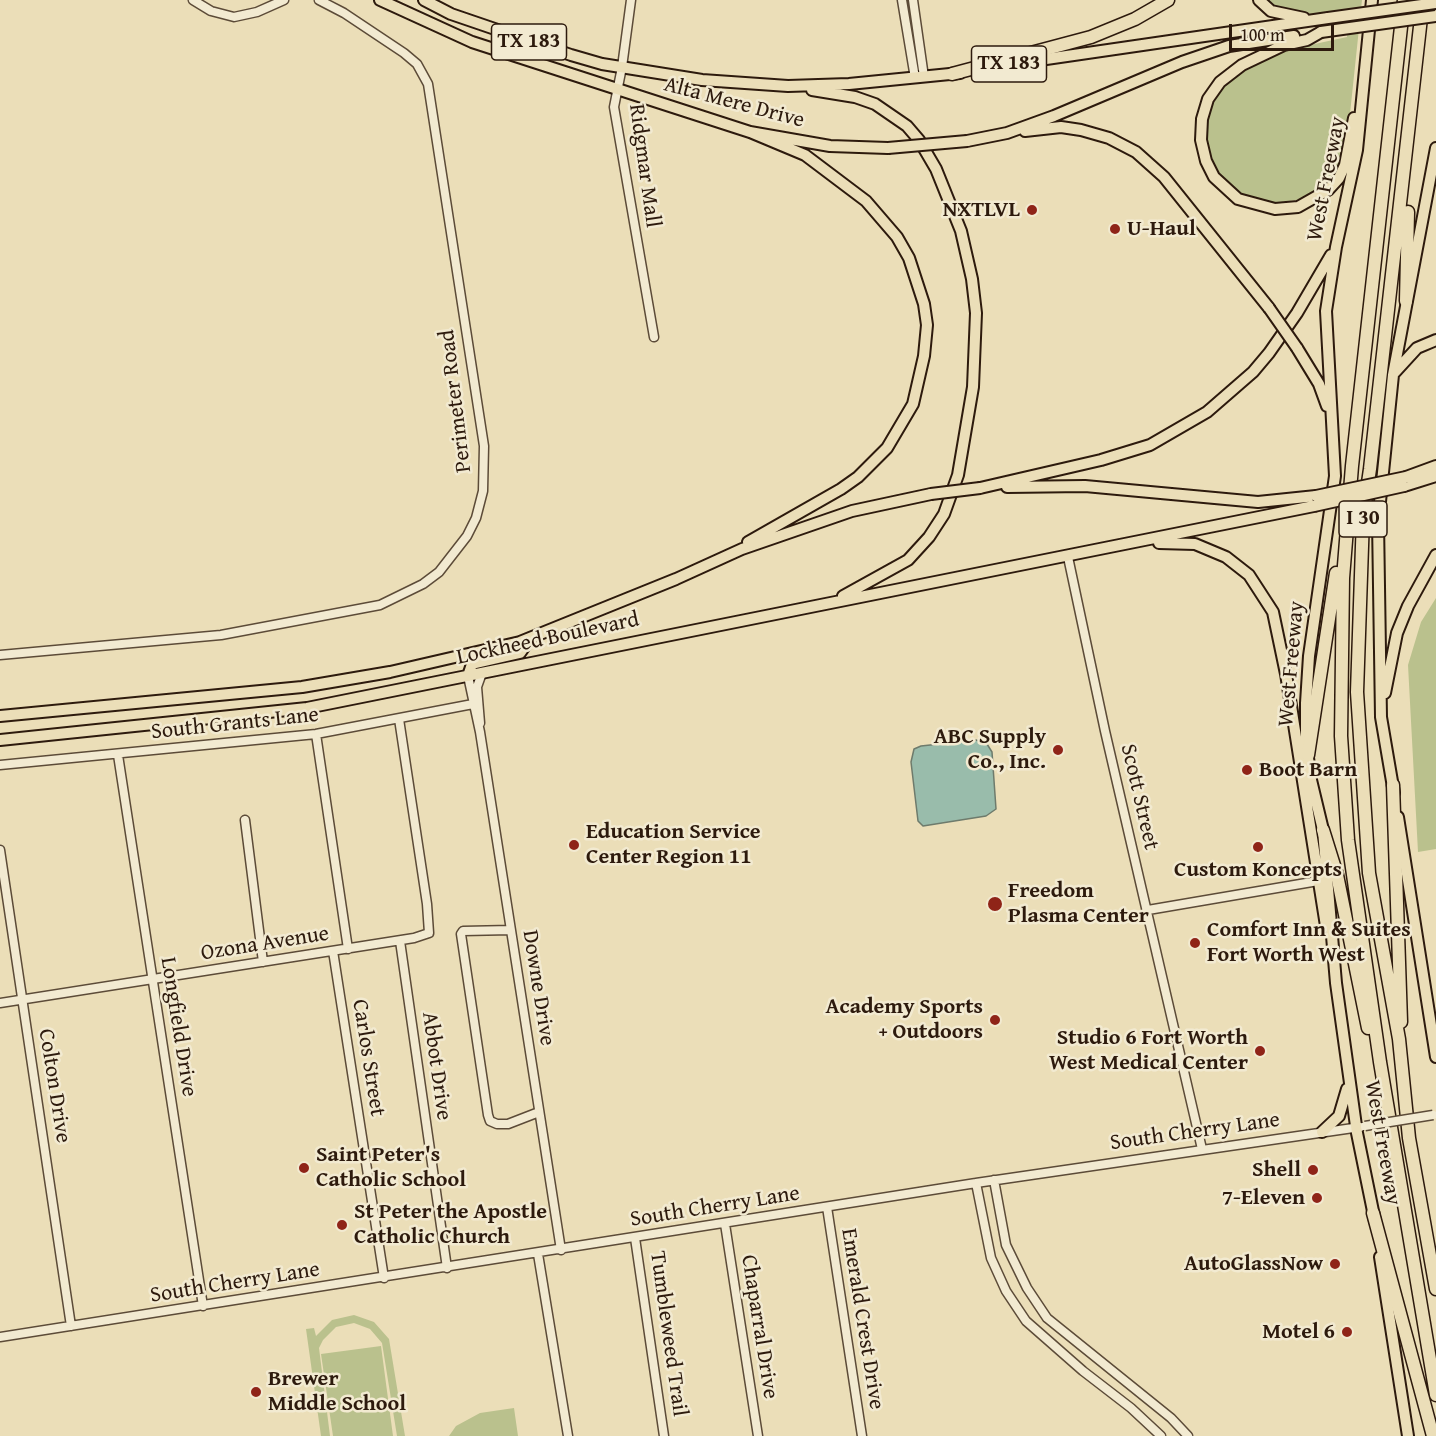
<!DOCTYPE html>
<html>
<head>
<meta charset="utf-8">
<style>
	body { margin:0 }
	#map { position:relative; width:1436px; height:1436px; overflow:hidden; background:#ebdeb8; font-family:"Gentium Book Plus",serif }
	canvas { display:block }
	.scale { position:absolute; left:1229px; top:24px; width:105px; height:27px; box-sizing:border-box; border:3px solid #2d1a0d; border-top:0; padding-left:8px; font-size:18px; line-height:21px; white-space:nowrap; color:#2d1a0d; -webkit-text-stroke:4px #f2ead1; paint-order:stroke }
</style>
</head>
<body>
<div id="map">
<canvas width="1436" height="1436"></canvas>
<div class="scale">100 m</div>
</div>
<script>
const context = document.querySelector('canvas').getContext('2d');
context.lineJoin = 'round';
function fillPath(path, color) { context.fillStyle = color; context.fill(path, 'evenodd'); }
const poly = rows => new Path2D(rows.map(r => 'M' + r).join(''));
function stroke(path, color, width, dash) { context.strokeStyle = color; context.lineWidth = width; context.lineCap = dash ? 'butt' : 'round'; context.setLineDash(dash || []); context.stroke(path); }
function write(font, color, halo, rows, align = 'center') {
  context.font = font + ' "Gentium Book Plus",serif'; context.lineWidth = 5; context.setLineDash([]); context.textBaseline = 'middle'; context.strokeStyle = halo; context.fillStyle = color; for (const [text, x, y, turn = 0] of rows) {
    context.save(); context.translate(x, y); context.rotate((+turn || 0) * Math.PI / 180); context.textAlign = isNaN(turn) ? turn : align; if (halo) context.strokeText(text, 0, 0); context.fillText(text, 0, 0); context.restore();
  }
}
fillPath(poly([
	[1264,0,1362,0,1347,142,1342,160,1328,182,1306,198,1269,205,1239,195,1217,175,1205,146,1204,127,1210,103,1225,82,1273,53,1347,37,1349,10,1302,15,1270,5],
	[1436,598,1436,849,1418,852,1408,665,1421,622],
	[354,1315,374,1322,389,1339,405,1436,397,1436,382,1343,370,1329,354,1323,336,1327,323,1340,319,1348,330,1436,321,1436,306,1329,314,1328,316,1336,332,1320],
	[381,1346,393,1436,333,1436,321,1354],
	[514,1408,518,1436,449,1436,456,1426,480,1413]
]), '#bac18d');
const water = poly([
	[976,740,987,744,992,752,996,809,986,816,923,826,918,821,911,762,914,749,921,746,976,740]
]);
fillPath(water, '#99bcab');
stroke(water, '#6e7b6c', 1.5);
const minor = poly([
	[193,0,211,11,234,17,257,12,284,0],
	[631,0,622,67,614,107,654,337],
	[902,0,915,78],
	[913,0,924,77],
	[1068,557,1105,731,1202,1149],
	[0,655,221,635,380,605,423,584,439,572,467,536,476,518,483,491,484,446,428,84,417,64,404,53,344,13,319,0],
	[468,676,480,732,561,1250],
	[480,723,477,687,482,673],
	[316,734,348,949],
	[118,755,203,1306],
	[0,765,316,734,473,704],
	[245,820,263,962],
	[0,850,71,1326],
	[1148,910,1318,881],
	[511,930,463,931,461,934,488,1115,490,1121,497,1124,508,1124,539,1112],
	[400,941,447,1268],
	[333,951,384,1278],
	[0,1003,414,938,429,933,427,904,399,719],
	[994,1180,1006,1245,1027,1288,1047,1318,1171,1418,1188,1436],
	[976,1183,991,1258,1006,1291,1026,1321,1083,1371,1131,1408,1161,1436],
	[827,1207,862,1436],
	[725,1224,758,1436],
	[635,1238,664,1436],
	[538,1254,568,1436],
	[0,1337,976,1183,1360,1127]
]);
const major = poly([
	[380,0,472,42,750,132,830,146,888,148],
	[424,0,451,14,571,55,602,64,702,80,788,86,849,84,960,73],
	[1259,0,1271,11,1304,18],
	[1372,0,1357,150,1336,247,1326,311,1335,476,1309,656,1306,703,1306,743,1311,780,1323,830,1336,983,1357,1133,1375,1221],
	[1321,32,1307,40,1284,45,1242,65,1220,82,1208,99,1202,119,1201,140,1206,161,1214,177,1238,199,1275,209,1298,207,1328,190,1339,178,1345,165,1354,118],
	[1005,65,1328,18],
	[812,90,855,97,875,104,907,126,919,140,936,169,961,231,972,279,976,313,973,387,958,475,944,514,929,537,908,560,843,596],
	[1025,131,1061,127,1081,130,1109,138,1136,152,1164,177,1269,308],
	[967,141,1007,133,1054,116,1182,62,1229,46,1294,36],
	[1297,348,1319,384,1327,406],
	[1395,372,1417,348,1436,340],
	[1406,477,1436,466],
	[1404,486,1436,476],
	[1007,487,1085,486,1258,502,1316,496],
	[980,488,1101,460,1150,445,1207,412,1253,372,1269,353,1297,313,1331,255],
	[748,542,841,489,858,477,887,448,913,404,924,356,927,325,924,304,909,258,897,237,866,201,805,155,750,132],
	[1159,543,1195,544,1226,557,1249,575,1273,612,1286,674,1326,926],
	[468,676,472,664,520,653,530,639],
	[1385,693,1397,633,1408,606,1436,555],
	[0,716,302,687,390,672,520,642,676,579,742,549,852,511,931,494],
	[0,740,307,708,1314,506],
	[1394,793,1381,717,1378,521,1393,375,1436,148],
	[1398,817,1436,1057],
	[1322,1132,1339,1116,1347,1089],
	[1380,1257,1408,1436]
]);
const highway = poly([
	[1404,0,1352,466,1343,578,1341,736,1348,840,1380,1062,1436,1395],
	[1423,0,1370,469,1363,517,1357,692,1369,873,1399,1039,1409,1138,1436,1289],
	[952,74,1091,37,1135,19,1168,0],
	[1406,301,1408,212],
	[1308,755,1336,573],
	[1393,785,1401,1022],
	[1323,830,1337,875,1368,1028],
	[1373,1213,1433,1436]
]);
stroke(minor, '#5c4b38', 11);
stroke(major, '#2d1a0d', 14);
stroke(highway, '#2d1a0d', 15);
stroke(minor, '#f2ead1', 8);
stroke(major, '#ebdeb8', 10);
stroke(highway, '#ebdeb8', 12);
const minorBridge = poly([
	[1365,1126,1433,1115]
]);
const majorBridge = poly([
	[1328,18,1436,3],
	[1321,32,1436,16],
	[888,148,967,141],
	[1269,308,1297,348],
	[931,494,980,488],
	[1316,496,1406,477],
	[1314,506,1404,486]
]);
stroke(minorBridge, '#5c4b38', 11, []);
stroke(majorBridge, '#2d1a0d', 14, []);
stroke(minorBridge, '#f2ead1', 8);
stroke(majorBridge, '#ebdeb8', 10);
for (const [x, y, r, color] of [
	[1032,210,6,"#8f2418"],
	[1115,229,6,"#8f2418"],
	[1058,750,6,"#8f2418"],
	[1247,770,6,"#8f2418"],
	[574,845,6,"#8f2418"],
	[1258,847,6,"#8f2418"],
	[995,904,8,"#8f2418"],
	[1195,943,6,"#8f2418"],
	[995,1020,6,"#8f2418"],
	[1260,1051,6,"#8f2418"],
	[304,1168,6,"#8f2418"],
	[1313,1170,6,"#8f2418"],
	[1317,1198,6,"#8f2418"],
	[342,1225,6,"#8f2418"],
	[1335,1264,6,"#8f2418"],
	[1347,1332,6,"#8f2418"],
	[256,1392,6,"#8f2418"]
]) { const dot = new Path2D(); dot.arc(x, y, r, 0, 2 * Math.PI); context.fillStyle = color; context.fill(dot); stroke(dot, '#f2ead1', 2); }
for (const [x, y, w] of [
	[529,42,75],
	[1009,64,75],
	[1363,519,48]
]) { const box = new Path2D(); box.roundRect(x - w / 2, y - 18, w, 36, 4.5); context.fillStyle = '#f2ead1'; context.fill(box); stroke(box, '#2d1a0d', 1.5); }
write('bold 21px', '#2d1a0d', null, [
	["TX 183",529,42],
	["TX 183",1009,64],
	["I 30",1363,519]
]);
write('22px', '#2d1a0d', '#f2ead1', [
	["Alta Mere Drive",734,103,15],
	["Ridgmar Mall",644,166,82],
	["West Freeway",1327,179,-79],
	["Perimeter Road",456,401,-97],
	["Lockheed Boulevard",548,639,-12],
	["West Freeway",1292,664,-85],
	["South Grants Lane",235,724,-6],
	["Scott Street",1139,797,77],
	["Ozona Avenue",265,944,-9],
	["Downe Drive",538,988,81],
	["Longfield Drive",178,1027,81],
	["Carlos Street",368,1058,81],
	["Abbot Drive",436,1066,82],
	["Colton Drive",54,1086,81],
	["South Cherry Lane",1195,1132,-8],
	["West Freeway",1382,1143,80],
	["South Cherry Lane",715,1207,-9],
	["South Cherry Lane",235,1283,-9],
	["Emerald Crest Drive",862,1319,81],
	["Chaparral Drive",759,1327,81],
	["Tumbleweed Trail",668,1334,82]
]);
write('bold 22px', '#2d1a0d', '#f2ead1', [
	["NXTLVL",1020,210],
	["U-Haul",1127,229,"left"],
	["ABC Supply",1046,737],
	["Co., Inc.",1046,762],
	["Boot Barn",1259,770,"left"],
	["Education Service",586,832,"left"],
	["Center Region 11",586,857,"left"],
	["Custom Koncepts",1258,870,"center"],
	["Freedom",1008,891,"left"],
	["Plasma Center",1008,916,"left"],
	["Comfort Inn & Suites",1207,930,"left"],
	["Fort Worth West",1207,955,"left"],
	["Academy Sports",983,1007],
	["+ Outdoors",983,1032],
	["Studio 6 Fort Worth",1248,1038],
	["West Medical Center",1248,1063],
	["Saint Peter's",316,1155,"left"],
	["Catholic School",316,1180,"left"],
	["Shell",1301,1170],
	["7-Eleven",1305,1198],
	["St Peter the Apostle",354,1212,"left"],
	["Catholic Church",354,1237,"left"],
	["AutoGlassNow",1323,1264],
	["Motel 6",1335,1332],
	["Brewer",268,1379,"left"],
	["Middle School",268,1404,"left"]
], 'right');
</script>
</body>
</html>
